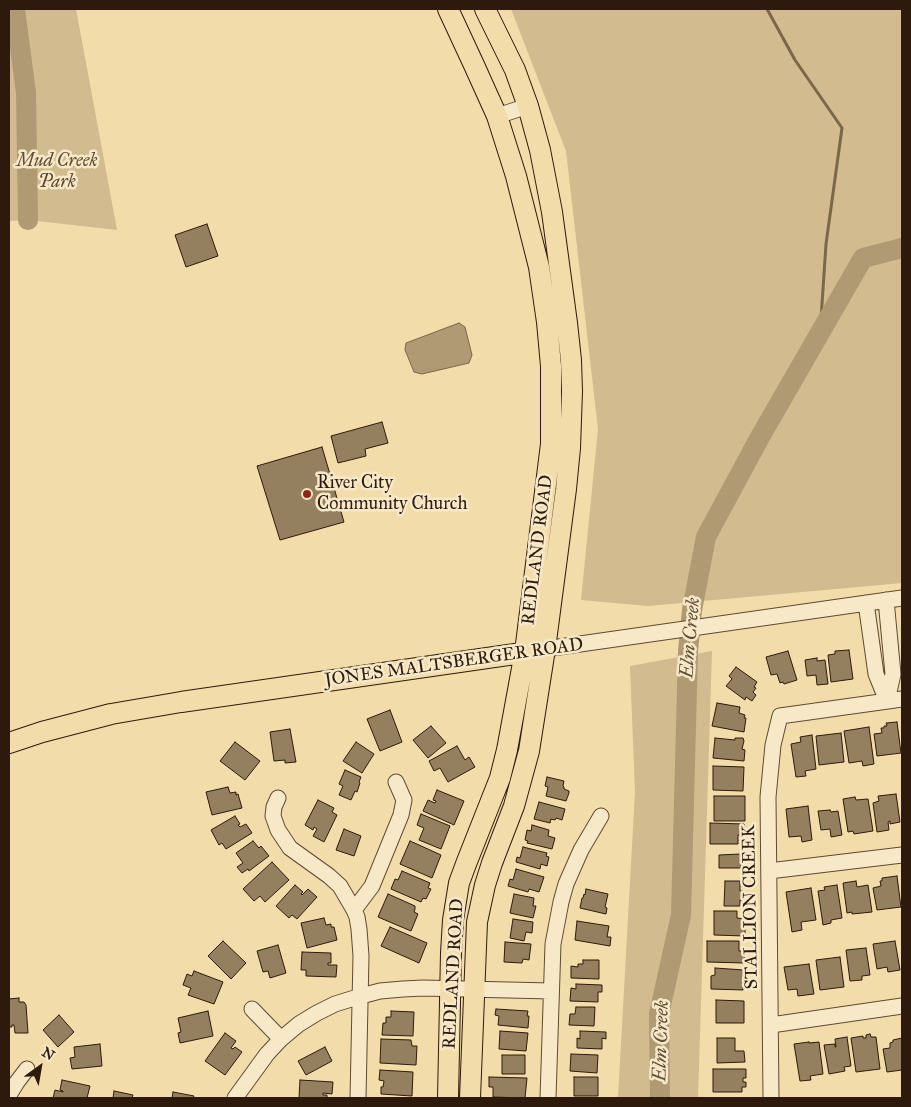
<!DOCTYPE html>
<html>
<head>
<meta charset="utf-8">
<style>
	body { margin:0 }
	#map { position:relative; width:911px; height:1107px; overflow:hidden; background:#f2dcaa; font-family:"IM FELL Great Primer",serif }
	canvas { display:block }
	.frame { position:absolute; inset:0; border:10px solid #2e1a0c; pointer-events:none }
	.north { position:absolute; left:15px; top:1042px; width:50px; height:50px; -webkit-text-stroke:4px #f7e8c8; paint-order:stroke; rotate:32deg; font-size:14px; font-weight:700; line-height:20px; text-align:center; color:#2e1a0c }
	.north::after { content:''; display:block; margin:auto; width:18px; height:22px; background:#2e1a0c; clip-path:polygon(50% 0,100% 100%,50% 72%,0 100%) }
</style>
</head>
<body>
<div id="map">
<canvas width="911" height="1107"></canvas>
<div class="frame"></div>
<div class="north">N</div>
</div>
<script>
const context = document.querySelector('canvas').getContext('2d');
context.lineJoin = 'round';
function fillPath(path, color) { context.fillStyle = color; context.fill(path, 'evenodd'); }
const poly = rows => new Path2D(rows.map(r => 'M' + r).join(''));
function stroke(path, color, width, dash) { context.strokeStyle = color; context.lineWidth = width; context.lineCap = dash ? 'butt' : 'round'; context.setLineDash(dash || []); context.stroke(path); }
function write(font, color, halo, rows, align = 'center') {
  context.font = font + ' "IM FELL Great Primer",serif'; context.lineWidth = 5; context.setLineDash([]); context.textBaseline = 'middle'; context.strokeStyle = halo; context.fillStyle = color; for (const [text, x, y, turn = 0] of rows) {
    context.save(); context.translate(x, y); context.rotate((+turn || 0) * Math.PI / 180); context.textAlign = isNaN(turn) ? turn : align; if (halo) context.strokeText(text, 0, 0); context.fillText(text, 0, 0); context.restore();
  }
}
fillPath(poly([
	[9,9,76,9,117,230,28,220,9,221],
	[511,9,902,9,902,583,648,606,581,600,598,429,566,151],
	[712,651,698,1098,618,1098,635,792,630,666]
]), '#d1bb8f');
const water = poly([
	[459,323,465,327,472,355,469,363,422,374,414,372,405,350,406,343,459,323]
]);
fillPath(water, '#af9a74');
stroke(water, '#7b674a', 1);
stroke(poly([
	[767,9,795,60,842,128,826,244,820,334]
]), '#7b674a', 3);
stroke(poly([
	[15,9,26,93,28,220],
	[660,1098,659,1014,681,915,688,651,692,610,706,537,760,437,863,258,902,248]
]), '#af9a74', 20);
const building = poly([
	[207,224,218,256,186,267,175,235,207,224],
	[382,422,388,443,365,449,366,456,338,463,331,436,382,422],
	[322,447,344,522,280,540,257,466,322,447],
	[849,650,853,679,831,682,828,655,835,654,835,651,849,650],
	[788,651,797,680,784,684,783,682,780,683,777,674,771,675,766,657,788,651],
	[817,658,817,661,825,660,828,684,817,685,816,675,807,676,805,660,817,658],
	[736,667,757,682,754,687,756,688,753,692,756,695,752,701,746,697,745,700,726,686,732,679,729,676,736,667],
	[717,703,740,707,739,713,745,715,744,718,746,718,744,732,712,726,717,703],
	[390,710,402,742,380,751,367,719,390,710],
	[897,722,901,753,877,756,874,734,882,733,881,728,884,728,884,726,887,726,886,723,897,722],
	[431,726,446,743,428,758,413,740,431,726],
	[869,727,874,764,863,766,862,761,849,763,844,731,869,727],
	[290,729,296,762,285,763,285,760,274,761,270,732,290,729],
	[841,733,844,762,819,765,816,736,841,733],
	[812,735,816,769,805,771,806,776,796,777,791,744,801,742,800,737,812,735],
	[715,738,735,740,735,738,743,738,744,741,742,749,745,750,744,761,713,758,715,738],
	[235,742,260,761,245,780,220,761,235,742],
	[356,742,374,754,362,773,343,761,356,742],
	[457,746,465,760,469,757,475,767,448,782,440,768,434,771,429,761,457,746],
	[713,766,744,767,743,791,713,790,713,766],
	[345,770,361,777,359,782,360,783,357,792,355,791,351,800,339,795,343,786,339,784,345,770],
	[547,777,564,781,563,786,564,787,564,789,569,791,569,793,566,801,546,796,548,787,545,786,547,777],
	[228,787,230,793,236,792,236,795,238,794,242,808,212,815,206,792,228,787],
	[437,790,464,801,454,825,423,811,428,800,435,803,436,801,433,800,437,790],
	[896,794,900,822,890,824,890,821,888,822,889,830,877,832,873,803,879,801,878,796,896,794],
	[714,796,745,796,745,821,714,821,714,796],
	[855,797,856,800,868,799,873,831,854,834,853,831,848,832,843,799,855,797],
	[318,800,334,808,332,812,337,815,324,842,313,836,317,829,314,827,313,830,305,825,318,800],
	[539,802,565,809,562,820,556,818,555,820,551,819,550,823,534,819,539,802],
	[808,806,812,840,802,842,801,836,789,837,786,809,808,806],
	[830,810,831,812,838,811,842,835,831,837,830,829,821,830,818,811,830,810],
	[421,814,450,826,441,849,419,840,424,828,417,825,421,814],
	[235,816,240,824,238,825,240,827,246,824,252,833,226,849,222,843,219,845,211,830,235,816],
	[710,823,744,824,744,835,738,835,738,844,710,844,710,823],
	[532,825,549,830,548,836,555,838,552,849,527,843,528,841,525,840,527,830,531,831,532,825],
	[344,829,361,836,354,856,336,850,344,829],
	[253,841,259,848,261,846,269,856,249,871,248,869,242,873,237,867,243,863,236,853,253,841],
	[410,841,441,855,432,878,400,864,410,841],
	[523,847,547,853,546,856,549,857,547,866,541,864,540,869,516,862,517,857,520,858,523,847],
	[741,854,741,868,719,868,719,855,741,854],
	[272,862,289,880,265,902,260,896,254,901,243,889,272,862],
	[516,869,544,877,539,892,529,889,528,892,508,886,510,879,513,880,516,869],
	[402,871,430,883,428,888,431,889,426,899,423,898,421,902,391,889,395,879,398,880,402,871],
	[897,876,901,907,877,910,873,888,881,886,880,881,882,881,882,878,897,876],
	[725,881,740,881,740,891,743,891,743,900,740,900,740,906,724,906,725,881],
	[856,881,857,887,868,885,872,912,852,914,852,912,847,913,843,883,856,881],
	[295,885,303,892,301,894,302,895,308,889,317,897,297,919,292,915,289,918,276,906,295,885],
	[837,885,842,918,831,920,831,923,823,925,818,891,825,890,824,887,837,885],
	[811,888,816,920,801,922,802,930,792,932,786,892,811,888],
	[586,889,608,894,605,907,607,908,606,914,580,908,582,898,583,898,584,894,585,895,586,889],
	[388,894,415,906,415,909,414,912,418,914,411,931,378,917,388,894],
	[514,894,534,898,533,906,536,906,533,918,510,913,514,894],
	[714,911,737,911,737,918,745,919,745,936,714,935,714,911],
	[324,918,326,925,331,924,331,927,334,927,337,940,307,948,301,923,324,918],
	[513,919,533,922,532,933,526,932,524,941,510,938,513,919],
	[577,921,609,926,607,937,611,937,610,946,575,940,577,921],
	[390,927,427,943,419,963,381,946,390,927],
	[223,941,246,963,231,979,208,956,223,941],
	[707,941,739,941,739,951,744,951,745,963,707,962,707,941],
	[895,941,900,970,888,972,887,967,877,969,873,944,895,941],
	[505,942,531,944,529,960,523,959,522,963,504,962,505,942],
	[278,945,286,973,270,978,268,971,263,972,257,951,278,945],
	[866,948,870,975,862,976,862,980,850,981,846,950,866,948],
	[302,952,331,953,331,963,328,963,328,965,337,965,336,977,306,976,306,970,301,970,302,952],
	[840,957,844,987,820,990,816,960,840,957],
	[583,960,599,960,599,979,571,978,571,966,578,967,578,964,583,964,583,960],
	[809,964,814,994,798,996,797,989,788,990,784,967,809,964],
	[715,968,744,970,743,990,711,989,711,976,715,975,715,968],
	[194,971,223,982,214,1004,188,995,191,988,183,985,187,974,192,976,194,971],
	[576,984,602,985,602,992,598,992,598,1002,570,1001,571,988,576,989,576,984],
	[19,998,19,1002,24,1002,26,1005,28,1033,15,1033,14,1025,12,1025,12,1027,9,1027,9,999,19,998],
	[716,1000,744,1001,744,1023,716,1023,716,1000],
	[576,1007,595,1007,594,1026,569,1025,570,1014,575,1014,576,1007],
	[496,1009,528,1011,527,1016,529,1016,528,1028,498,1025,499,1016,495,1015,496,1009],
	[208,1011,213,1036,180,1043,178,1033,181,1032,178,1018,208,1011],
	[391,1011,414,1012,413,1036,382,1035,383,1023,386,1023,386,1017,391,1017,391,1011],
	[59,1015,74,1032,58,1047,43,1030,59,1015],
	[500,1031,528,1033,526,1051,499,1049,500,1031],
	[580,1031,606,1032,606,1039,602,1038,602,1049,577,1048,577,1038,580,1039,580,1031],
	[225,1033,236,1041,231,1048,233,1049,235,1047,242,1052,225,1075,205,1061,225,1033],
	[870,1034,871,1037,876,1037,880,1069,856,1072,851,1038,863,1036,863,1038,866,1038,866,1035,870,1034],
	[847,1037,851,1066,844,1067,845,1071,829,1074,824,1045,835,1044,835,1047,836,1047,835,1039,847,1037],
	[717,1038,735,1038,735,1051,744,1051,745,1062,717,1063,717,1038],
	[902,1038,902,1070,887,1072,883,1049,890,1048,890,1043,893,1042,893,1040,902,1038],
	[381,1039,411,1040,412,1046,417,1046,416,1065,380,1063,381,1039],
	[809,1042,809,1043,819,1042,823,1074,810,1076,811,1080,800,1081,794,1044,809,1042],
	[100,1044,102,1066,72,1069,70,1058,75,1057,74,1047,100,1044],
	[325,1047,332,1061,306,1075,298,1061,325,1047],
	[571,1054,598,1055,597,1073,570,1071,571,1054],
	[502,1055,525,1055,525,1074,502,1074,502,1055],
	[713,1069,746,1069,746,1078,743,1078,743,1082,746,1082,746,1087,742,1087,742,1092,713,1092,713,1069],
	[380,1070,413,1072,412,1096,381,1094,381,1087,383,1087,384,1081,379,1080,380,1070],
	[489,1077,527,1078,525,1098,493,1097,493,1087,489,1087,489,1077],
	[574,1077,598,1077,598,1096,574,1096,574,1077],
	[62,1080,90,1086,87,1098,53,1098,55,1090,63,1092,63,1091,60,1090,62,1080],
	[300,1080,333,1082,332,1094,323,1093,323,1095,327,1095,327,1098,299,1098,300,1080],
	[114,1091,133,1095,132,1098,113,1098,114,1091],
	[173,1092,194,1096,193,1098,172,1098,173,1092]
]);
fillPath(building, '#947f5e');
stroke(building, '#2e1a0c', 1);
const minor = poly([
	[497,116,528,106],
	[886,600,893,674,887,701],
	[866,603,876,674,887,701],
	[545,649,902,598],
	[278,798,274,807,273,816,278,830,290,848,329,876,340,886,354,910,357,917,359,929,361,956,358,1098],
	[769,871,902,855],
	[354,910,372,886,401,815,404,800,396,782],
	[252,1009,281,1039],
	[771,1025,902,1006],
	[9,1095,17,1082,27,1069],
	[235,1098,267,1054,281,1039,299,1024,317,1013,335,1004,361,996,380,991,403,989,423,988,551,991],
	[548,1098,553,944,561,902,566,884,581,850,601,816],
	[771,1098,768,797,773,745,780,716,902,699]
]);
const major = poly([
	[448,9,474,65,497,116,516,176,539,267,547,322,551,366,551,444,525,652,507,750,500,778,466,864,459,883,453,920,451,953,448,1098],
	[9,743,42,732,111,714,181,702,536,651],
	[470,1098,477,922,485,885,492,863,514,806,529,751,545,649,566,489,570,448,572,391,571,360,567,323,552,212,540,150,528,106,515,70,485,9]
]);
stroke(minor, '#5f4a34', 17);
stroke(major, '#2e1a0c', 22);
stroke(minor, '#f7e8c8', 15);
stroke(major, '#f2dcaa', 20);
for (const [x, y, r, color] of [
	[307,494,5,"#8f2418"]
]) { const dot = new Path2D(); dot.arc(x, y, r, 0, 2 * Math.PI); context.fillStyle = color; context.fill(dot); stroke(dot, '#f7e8c8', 2); }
write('italic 18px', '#5f4a33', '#f7e8c8', [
	["Mud Creek",57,162],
	["Park",57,183]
]);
write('18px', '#2e1a0c', '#f7e8c8', [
	["River City",317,484],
	["Community Church",317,505]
], 'left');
write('18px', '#2e1a0c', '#f7e8c8', [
	["REDLAND ROAD",538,550,-83],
	["JONES MALTSBERGER ROAD",454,663,-8],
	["STALLION CREEK",751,907,-91],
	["REDLAND ROAD",454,974,-87]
]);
write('italic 19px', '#624d36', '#f7e8c8', [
	["Elm Creek",691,638,-85],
	["Elm Creek",662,1041,-88]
]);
</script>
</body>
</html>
